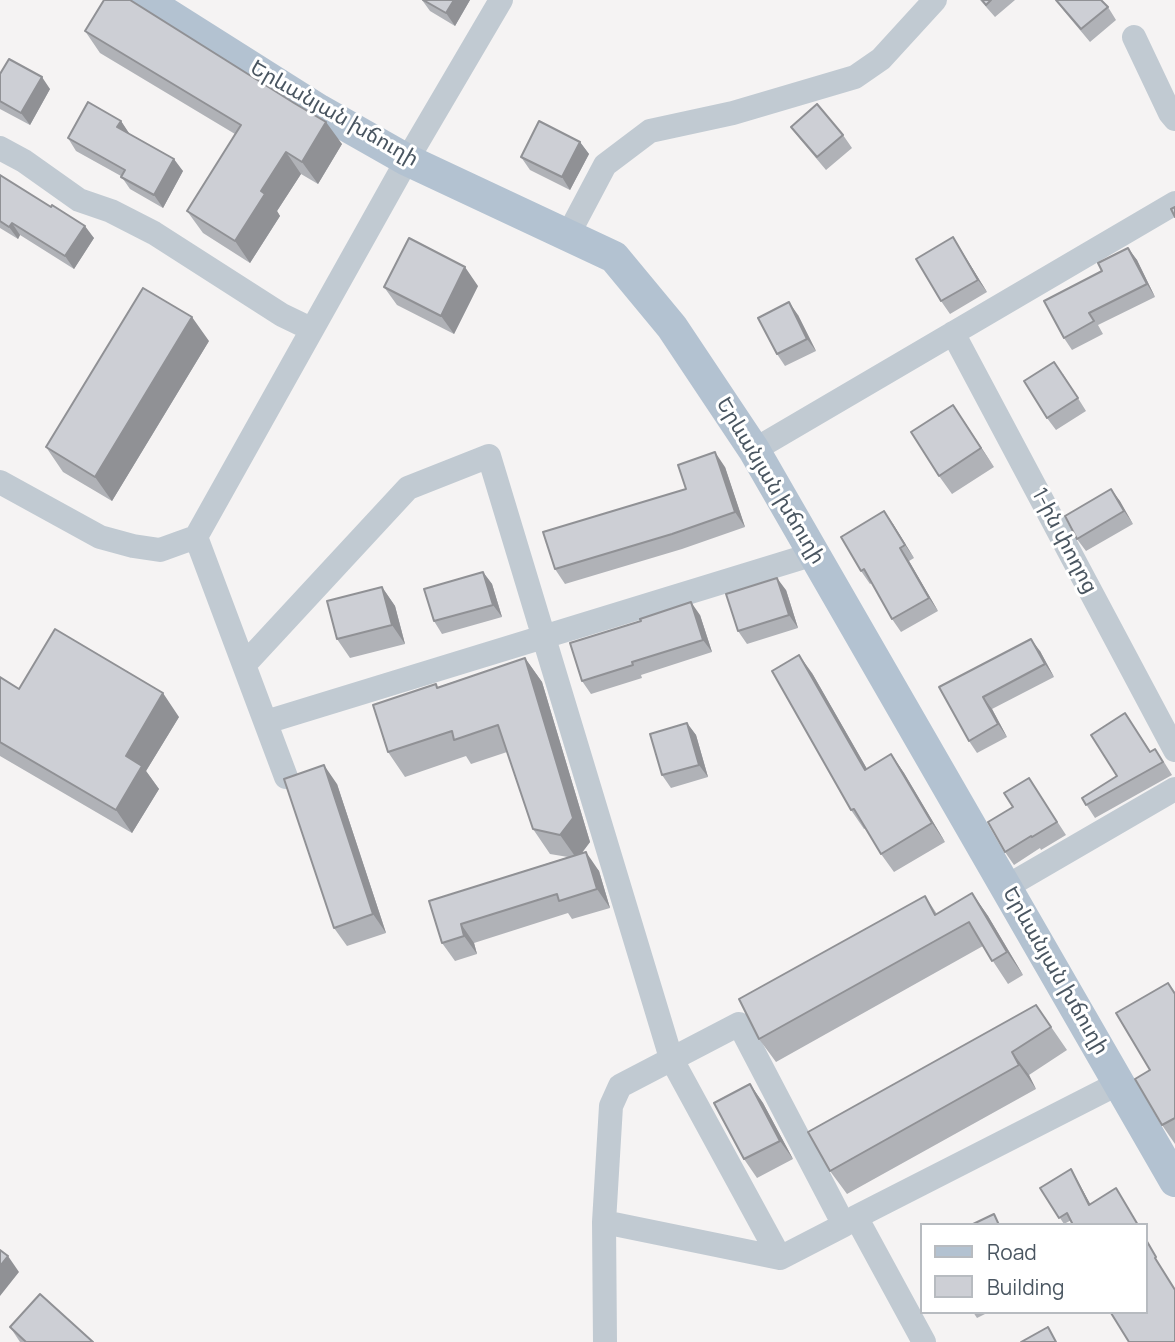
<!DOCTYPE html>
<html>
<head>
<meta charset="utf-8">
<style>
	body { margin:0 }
	#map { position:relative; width:1175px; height:1342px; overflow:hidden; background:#f5f3f3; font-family:Manrope,sans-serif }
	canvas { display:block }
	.legend { position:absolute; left:920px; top:1223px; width:228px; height:91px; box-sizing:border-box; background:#fff; border:2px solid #b7bbc0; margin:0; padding:9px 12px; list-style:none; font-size:21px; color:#4a5661 }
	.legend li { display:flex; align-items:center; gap:14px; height:35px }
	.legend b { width:35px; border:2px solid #b7bbc0 }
</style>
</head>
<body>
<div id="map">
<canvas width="1175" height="1342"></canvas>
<ul class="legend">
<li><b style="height:9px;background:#b3c2d1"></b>Road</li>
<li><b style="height:19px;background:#cdcfd5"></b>Building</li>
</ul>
</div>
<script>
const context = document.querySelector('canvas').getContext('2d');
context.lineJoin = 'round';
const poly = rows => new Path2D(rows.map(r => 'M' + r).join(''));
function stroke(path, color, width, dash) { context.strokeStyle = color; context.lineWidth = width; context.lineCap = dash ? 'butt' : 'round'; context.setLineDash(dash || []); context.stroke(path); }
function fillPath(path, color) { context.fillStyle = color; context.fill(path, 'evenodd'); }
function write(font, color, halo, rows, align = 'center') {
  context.font = font + ' Manrope,"Noto Sans Armenian",sans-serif'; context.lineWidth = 6; context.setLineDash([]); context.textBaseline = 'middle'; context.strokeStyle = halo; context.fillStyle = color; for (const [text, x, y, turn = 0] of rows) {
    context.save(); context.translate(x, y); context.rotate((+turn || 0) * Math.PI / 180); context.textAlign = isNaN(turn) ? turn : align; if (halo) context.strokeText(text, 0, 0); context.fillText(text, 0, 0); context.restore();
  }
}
stroke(poly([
	[1134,37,1170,113,1175,119],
	[0,148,24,161,79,200,111,211,154,233,282,315,311,329],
	[568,235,605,165,650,131,733,113,855,77,881,59,935,0],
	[953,333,1175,750],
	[754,450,1175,203],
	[0,482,100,537,133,546,160,550,196,537],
	[244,665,408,488,489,456,671,1058,780,1258],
	[266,722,814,554],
	[286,777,196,537,407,160,501,0],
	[1006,887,1175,789],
	[856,1217,924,1342],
	[604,1222,780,1258,844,1225,856,1217,1119,1083],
	[605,1342,604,1222,611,1106,620,1086,739,1024,844,1225]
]), '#c1cad2', 24);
stroke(poly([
	[145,0,319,110,407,160,614,257,672,327,754,450,1175,1181]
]), '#b3c2d1', 32);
fillPath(poly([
	[422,0,470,0,455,26,430,11],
	[980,0,1015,0,995,17],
	[1056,0,1108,7,1116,20,1090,42,1064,11],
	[85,31,342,144,318,184,301,174,277,211,280,216,250,263,203,233,187,211,235,134,100,53],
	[0,74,50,89,30,125,0,109],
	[121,121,129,134,183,171,163,208,130,189,121,176,76,151,68,138],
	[791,127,843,135,852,148,826,170,800,139],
	[580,142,589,154,570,190,530,170,521,157],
	[0,175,94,238,74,269,20,235,18,239,0,228],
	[953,237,961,250,987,292,950,314,941,301],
	[1128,248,1137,260,1155,297,1098,325,1103,334,1072,350,1064,338,1102,271],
	[478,286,454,334,397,305,384,287],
	[798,315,816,351,785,366,777,354],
	[209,341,112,501,63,472,46,447],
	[1063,374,1086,411,1056,430,1047,418],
	[953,405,994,467,952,494,939,476],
	[725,467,745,527,682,549,565,584,555,569,686,489],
	[1111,489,1133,524,1086,551,1077,539],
	[893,524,914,558,909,561,938,611,901,632,892,619,872,583,870,584,861,571],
	[483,572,492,584,502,617,442,634,434,621],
	[382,587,395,606,405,644,350,658,337,639],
	[786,590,798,628,747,644,738,631],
	[700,615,712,652,641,675,642,678,591,694,582,681],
	[1040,651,1054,677,992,709,1007,737,977,753,969,741,939,687],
	[525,658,542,682,590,842,582,853,599,871,610,908,572,919,568,913,474,943,477,954,455,961,442,943,429,901,568,857,550,854,533,829,507,752,471,764,466,756,405,777,388,752,436,684,438,687],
	[812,673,867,769,891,754,904,773,945,842,894,872,881,854,866,828,864,829,851,810],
	[0,677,19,689,179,717,146,771,159,789,132,833,0,756],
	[1125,713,1151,752,1164,762,1172,775,1095,818,1082,798,1117,776],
	[687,723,696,735,708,777,671,788,662,775],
	[1029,778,1066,835,1041,850,1040,848,1014,865,1005,852,1013,807],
	[337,784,386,933,347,946,334,928],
	[972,893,988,916,1023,975,1008,984,983,946,776,1062,759,1039,925,896,937,914],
	[1168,983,1175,992,1175,1144,1162,1125,1150,1070],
	[1036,1005,1067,1050,1029,1075,1036,1089,847,1194,830,1171],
	[750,1084,763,1103,793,1159,757,1178,744,1159],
	[1075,1176,1090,1204,1116,1188,1120,1194,1064,1224,1040,1188],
	[973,1312,989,1312,977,1318],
	[10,1327,93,1342,20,1342]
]), '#b0b2b7');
fillPath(poly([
	[454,0,470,0,455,26,446,13],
	[42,77,50,89,30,125,21,113],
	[121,121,129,133,126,140,117,127],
	[326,122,342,144,318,184,302,162],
	[580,142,589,154,570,190,562,177],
	[286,152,301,174,277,211,280,216,250,263,235,241,261,191],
	[174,159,183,171,163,208,154,195],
	[12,223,20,235,18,239,9,227],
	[85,226,94,238,74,269,65,256],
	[953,237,961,250,987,292,978,280],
	[1128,248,1137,260,1155,297,1147,284],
	[465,267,478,286,454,334,441,316],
	[789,302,798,315,816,351,807,339],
	[192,317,209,341,112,501,95,477],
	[953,405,966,424,994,467,981,448],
	[715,452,725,467,745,527,735,512],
	[1111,489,1120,501,1133,524,1124,511],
	[884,511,893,524,914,558,905,545],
	[900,548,909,561,938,611,929,598],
	[483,572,492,584,502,617,493,605],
	[777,578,786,590,798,628,789,615],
	[382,587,395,606,405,644,392,625],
	[691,602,700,615,712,652,703,640],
	[1031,639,1040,651,1054,677,1045,664],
	[799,655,812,673,878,788,865,770],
	[525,658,542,682,590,842,577,859,560,835],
	[163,693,179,717,146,771,159,789,132,833,116,810,126,756],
	[983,697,992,709,1007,737,998,724],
	[687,723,696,735,708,777,699,765],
	[891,754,904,773,945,842,932,823],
	[324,765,337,784,386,933,373,914],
	[586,852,599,871,610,908,597,889],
	[972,893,988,916,1023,975,1007,952],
	[461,924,474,943,477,954,464,936],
	[1012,1052,1029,1075,1036,1089,1019,1065],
	[750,1084,763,1103,793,1159,780,1141],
	[1071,1169,1075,1176,1094,1211,1089,1205],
	[8,1256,19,1272,0,1296,0,1266]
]), '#909195');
const building = poly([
	[104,0,130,0,294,103,326,122,302,162,286,152,261,191,265,194,235,241,187,211,241,125,85,31,104,0],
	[423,0,454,0,446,13,423,0],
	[982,0,991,0,986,5,982,0],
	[1056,0,1101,0,1108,7,1081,29,1056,0],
	[9,59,42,77,21,113,0,101,0,74,9,59],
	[88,102,121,121,117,127,174,159,154,195,121,177,125,170,68,138,88,102],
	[817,104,843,135,817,157,791,127,817,104],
	[539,121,580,142,562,177,521,157,539,121],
	[0,175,51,207,52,205,85,226,65,256,12,223,9,227,0,221,0,175],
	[1175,207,1175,217,1171,209,1175,207],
	[953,237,978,280,941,301,916,259,953,237],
	[409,238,465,267,441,316,384,287,409,238],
	[1128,248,1147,284,1089,313,1094,321,1064,338,1044,301,1102,271,1098,263,1128,248],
	[143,288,192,317,95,477,46,447,143,288],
	[789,302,807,339,777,354,758,318,789,302],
	[1054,362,1078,398,1047,418,1024,381,1054,362],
	[953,405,981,448,939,476,911,432,953,405],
	[715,452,735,512,672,534,555,569,543,532,686,489,678,465,715,452],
	[1111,489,1124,511,1077,539,1065,516,1111,489],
	[884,511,905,545,900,548,929,598,892,619,864,569,861,571,841,537,884,511],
	[483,572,493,605,434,621,424,589,483,572],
	[777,578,789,615,738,631,726,594,777,578],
	[382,587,392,625,337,639,327,601,382,587],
	[691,602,703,640,632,662,633,665,582,681,570,643,641,621,640,619,691,602],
	[55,629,163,693,126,756,142,766,116,810,0,742,0,677,19,689,55,629],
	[1031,639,1045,664,983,697,998,724,969,741,939,687,1031,639],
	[799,655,865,770,891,754,932,823,881,854,854,809,851,810,772,671,799,655],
	[525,658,573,818,560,835,533,829,498,725,454,740,452,731,388,752,373,705,436,684,437,688,525,658],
	[1125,713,1150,752,1155,749,1163,762,1086,805,1082,798,1117,776,1091,735,1125,713],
	[687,723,699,765,662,775,650,734,687,723],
	[324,765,373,914,334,928,284,779,324,765],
	[1029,778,1057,822,1032,837,1031,836,1005,852,988,822,1013,807,1004,793,1029,778],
	[586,852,597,889,559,901,557,894,461,924,464,936,442,943,429,901,586,852],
	[972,893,1007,952,992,961,969,922,759,1039,739,999,925,896,935,915,972,893],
	[1168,983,1175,994,1175,1118,1162,1125,1135,1079,1150,1070,1116,1013,1168,983],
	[1036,1005,1051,1027,1012,1052,1019,1065,830,1171,808,1132,1036,1005],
	[750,1084,780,1141,744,1159,714,1103,750,1084],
	[1071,1169,1089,1205,1116,1188,1138,1225,1073,1225,1067,1213,1059,1218,1040,1188,1071,1169],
	[994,1214,999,1225,971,1225,994,1214],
	[1145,1238,1156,1257,1155,1258,1175,1290,1175,1342,1129,1342,1111,1313,1145,1312,1145,1238],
	[0,1250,8,1256,0,1266,0,1250],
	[40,1294,93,1342,26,1342,10,1327,40,1294],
	[1048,1327,1056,1342,1021,1342,1048,1327]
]);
fillPath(building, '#cdcfd5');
stroke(building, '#909195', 2);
write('21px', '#4a5661', '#fff', [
	["Երևանյան խճուղի",334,114,30],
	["Երևանյան խճուղի",770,481,59],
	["1-ին փողոց",1064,541,62],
	["Երևանյան խճուղի",1055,971,60]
]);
</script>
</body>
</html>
